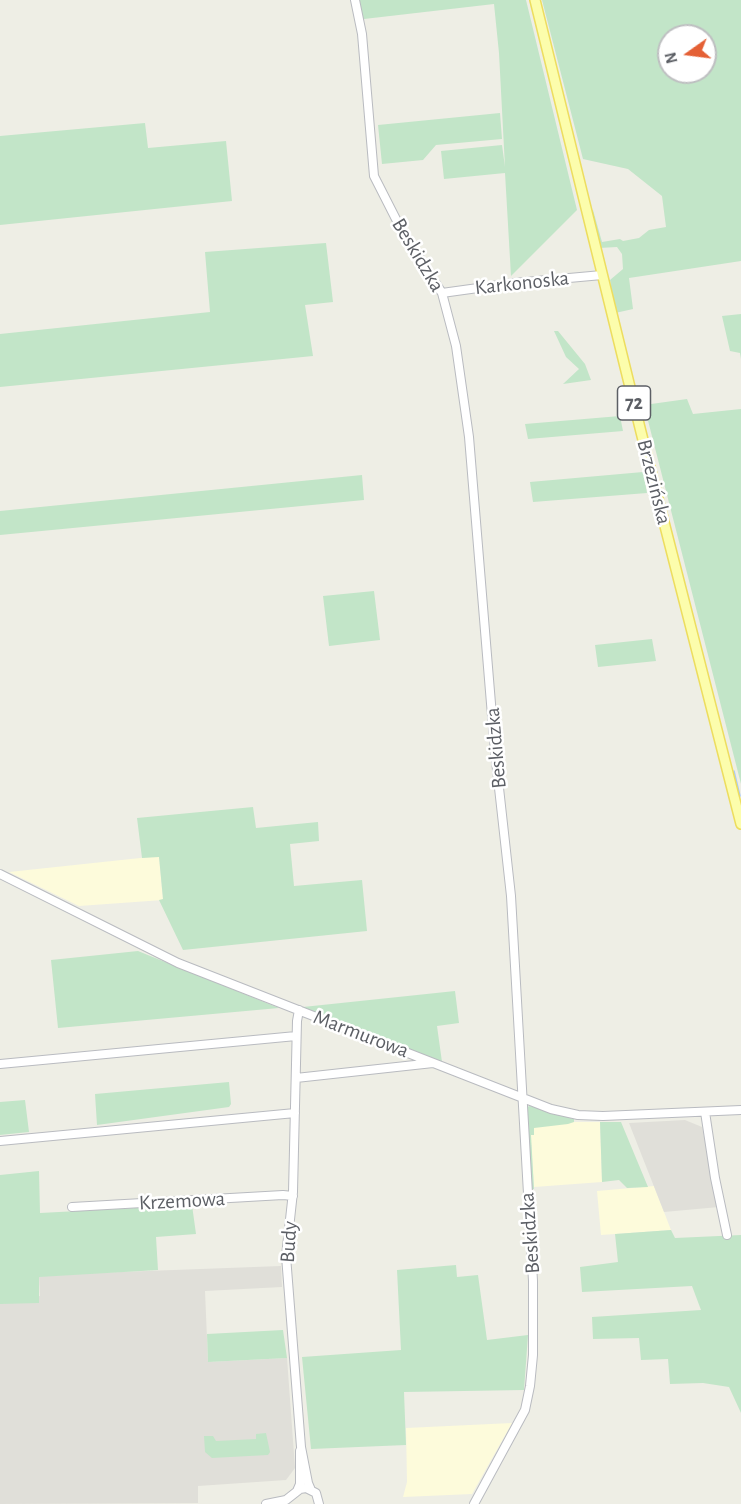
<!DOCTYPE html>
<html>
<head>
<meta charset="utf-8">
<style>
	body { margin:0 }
	#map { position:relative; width:741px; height:1504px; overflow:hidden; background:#eeeee5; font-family:"Alegreya Sans",sans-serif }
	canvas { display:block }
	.north { position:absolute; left:657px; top:24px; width:60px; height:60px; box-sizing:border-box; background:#fff; border:2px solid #bebfc1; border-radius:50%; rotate:256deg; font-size:16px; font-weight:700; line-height:24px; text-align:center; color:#5c5f65 }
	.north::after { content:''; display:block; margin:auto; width:21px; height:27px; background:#e46035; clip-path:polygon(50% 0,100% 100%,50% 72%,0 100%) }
</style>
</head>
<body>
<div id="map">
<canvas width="741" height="1504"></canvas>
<div class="north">N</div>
</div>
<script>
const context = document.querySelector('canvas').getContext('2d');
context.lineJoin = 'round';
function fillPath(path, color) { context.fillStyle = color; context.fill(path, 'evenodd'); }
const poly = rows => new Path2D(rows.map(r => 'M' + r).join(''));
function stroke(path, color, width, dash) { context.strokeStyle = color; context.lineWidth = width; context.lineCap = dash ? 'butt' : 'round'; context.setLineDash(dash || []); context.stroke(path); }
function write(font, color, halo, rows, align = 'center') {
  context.font = font + ' "Alegreya Sans",sans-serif'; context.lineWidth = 5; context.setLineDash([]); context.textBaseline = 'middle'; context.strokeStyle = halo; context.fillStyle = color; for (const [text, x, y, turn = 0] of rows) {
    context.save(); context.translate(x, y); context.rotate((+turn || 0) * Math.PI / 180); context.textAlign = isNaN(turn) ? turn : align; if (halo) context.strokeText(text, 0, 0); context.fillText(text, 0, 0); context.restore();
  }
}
fillPath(poly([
	[159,856,163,900,79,906,9,872],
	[529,1111,573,1120,574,1122,600,1122,602,1182,534,1187],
	[654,1186,671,1230,601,1235,597,1191],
	[512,1423,472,1494,403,1497,407,1482,406,1428]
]), '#fdfbdb');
fillPath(poly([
	[685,1120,702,1127,719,1207,664,1212,629,1123],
	[281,1266,282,1287,205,1291,208,1362,287,1358,295,1468,286,1480,198,1486,198,1503,0,1504,0,1299,40,1296,39,1275]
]), '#e0dfd9');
fillPath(poly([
	[359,0,526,0,577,210,511,276,505,173,444,179,441,151,502,145,505,167,499,53,494,4,364,19,362,17],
	[542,0,741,0,741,261,629,278,633,309,615,313,610,280,623,269,622,254,617,247,599,248,590,212,593,210,602,242,620,239,623,241,639,238,649,230,666,227,662,196,628,169,583,159],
	[669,36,705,36,705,72,669,72],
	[500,113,502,139,436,145,423,160,382,164,378,125],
	[145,123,148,148,226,141,232,201,0,225,0,136],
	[326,243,333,302,305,305,313,356,0,387,0,334,210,312,205,252],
	[741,314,741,359,740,353,730,351,722,316],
	[558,331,585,364,591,380,563,384,579,369,566,357,554,331],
	[687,399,693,414,741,409,741,784,644,405],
	[620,416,623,431,528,439,525,424],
	[643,472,647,493,533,502,530,482],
	[362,475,364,500,0,535,0,511],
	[374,591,380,640,329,646,323,596],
	[652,639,656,661,598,667,595,645],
	[253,807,256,828,318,822,319,841,290,844,294,886,362,880,367,931,183,950,159,900,163,899,159,857,142,858,137,818],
	[138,951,279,1008,58,1028,51,960],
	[455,991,459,1023,437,1026,442,1062,303,1007],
	[229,1082,231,1104,229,1107,97,1125,95,1094],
	[25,1100,29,1132,0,1135,0,1102],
	[530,1106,574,1119,574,1122,568,1124,534,1128,534,1135,531,1135,534,1189,531,1189,526,1107],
	[600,1122,621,1122,648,1187,627,1188,619,1180,602,1182],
	[39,1171,40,1213,192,1205,196,1234,156,1237,158,1270,39,1277,39,1303,0,1304,0,1175],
	[671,1230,675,1238,741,1235,741,1413,729,1387,703,1383,670,1384,668,1359,641,1360,639,1338,593,1339,592,1317,701,1310,692,1286,582,1292,580,1267,618,1262,615,1234],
	[456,1265,457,1277,478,1275,487,1340,528,1335,524,1390,404,1392,406,1445,311,1449,302,1357,401,1350,397,1270],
	[283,1330,287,1358,208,1362,207,1334],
	[266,1433,270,1452,268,1455,212,1458,205,1452,204,1436,213,1436,216,1441,256,1439,256,1434]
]), '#c2e5c8');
stroke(poly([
	[734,771,740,796]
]), '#a7c9fc', 1.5);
const minor = poly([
	[355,0,362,34,374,176,400,227,442,293,456,346,469,437,495,752,511,896,533,1281,533,1355,530,1386,525,1410,474,1504],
	[442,293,514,283,602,275],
	[0,874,178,963,551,1109,578,1115,603,1116,741,1110],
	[299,1010,297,1021,293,1192,286,1256,301,1447,308,1483,311,1490],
	[0,1064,296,1036],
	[296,1078,433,1063],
	[705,1112,715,1178,727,1235],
	[0,1141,295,1113],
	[72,1207,283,1195,293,1196],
	[297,1491,300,1484,300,1451],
	[266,1504,286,1500,300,1489,306,1488,316,1493,319,1504]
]);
const major = poly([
	[535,0,641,432,741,824]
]);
stroke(minor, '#b9bbc0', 10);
stroke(major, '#eddd5f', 12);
stroke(minor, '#fff', 8);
stroke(major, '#fcfdac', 9);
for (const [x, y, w] of [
	[634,403,33]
]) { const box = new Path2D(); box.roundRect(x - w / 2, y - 17, w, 34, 4.5); context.fillStyle = '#fff'; context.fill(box); stroke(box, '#5c5f65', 1.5); }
write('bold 20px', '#5c5f65', null, [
	["72",634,403]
]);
write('21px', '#5c5f65', '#fff', [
	["Beskidzka",418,255,59],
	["Karkonoska",522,283,-6],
	["Brzezińska",654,482,76],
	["Beskidzka",496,748,-95],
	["Marmurowa",361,1034,21],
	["Krzemowa",182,1201,-3],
	["Beskidzka",530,1233,-94],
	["Budy",289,1242,-86]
]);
</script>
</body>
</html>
